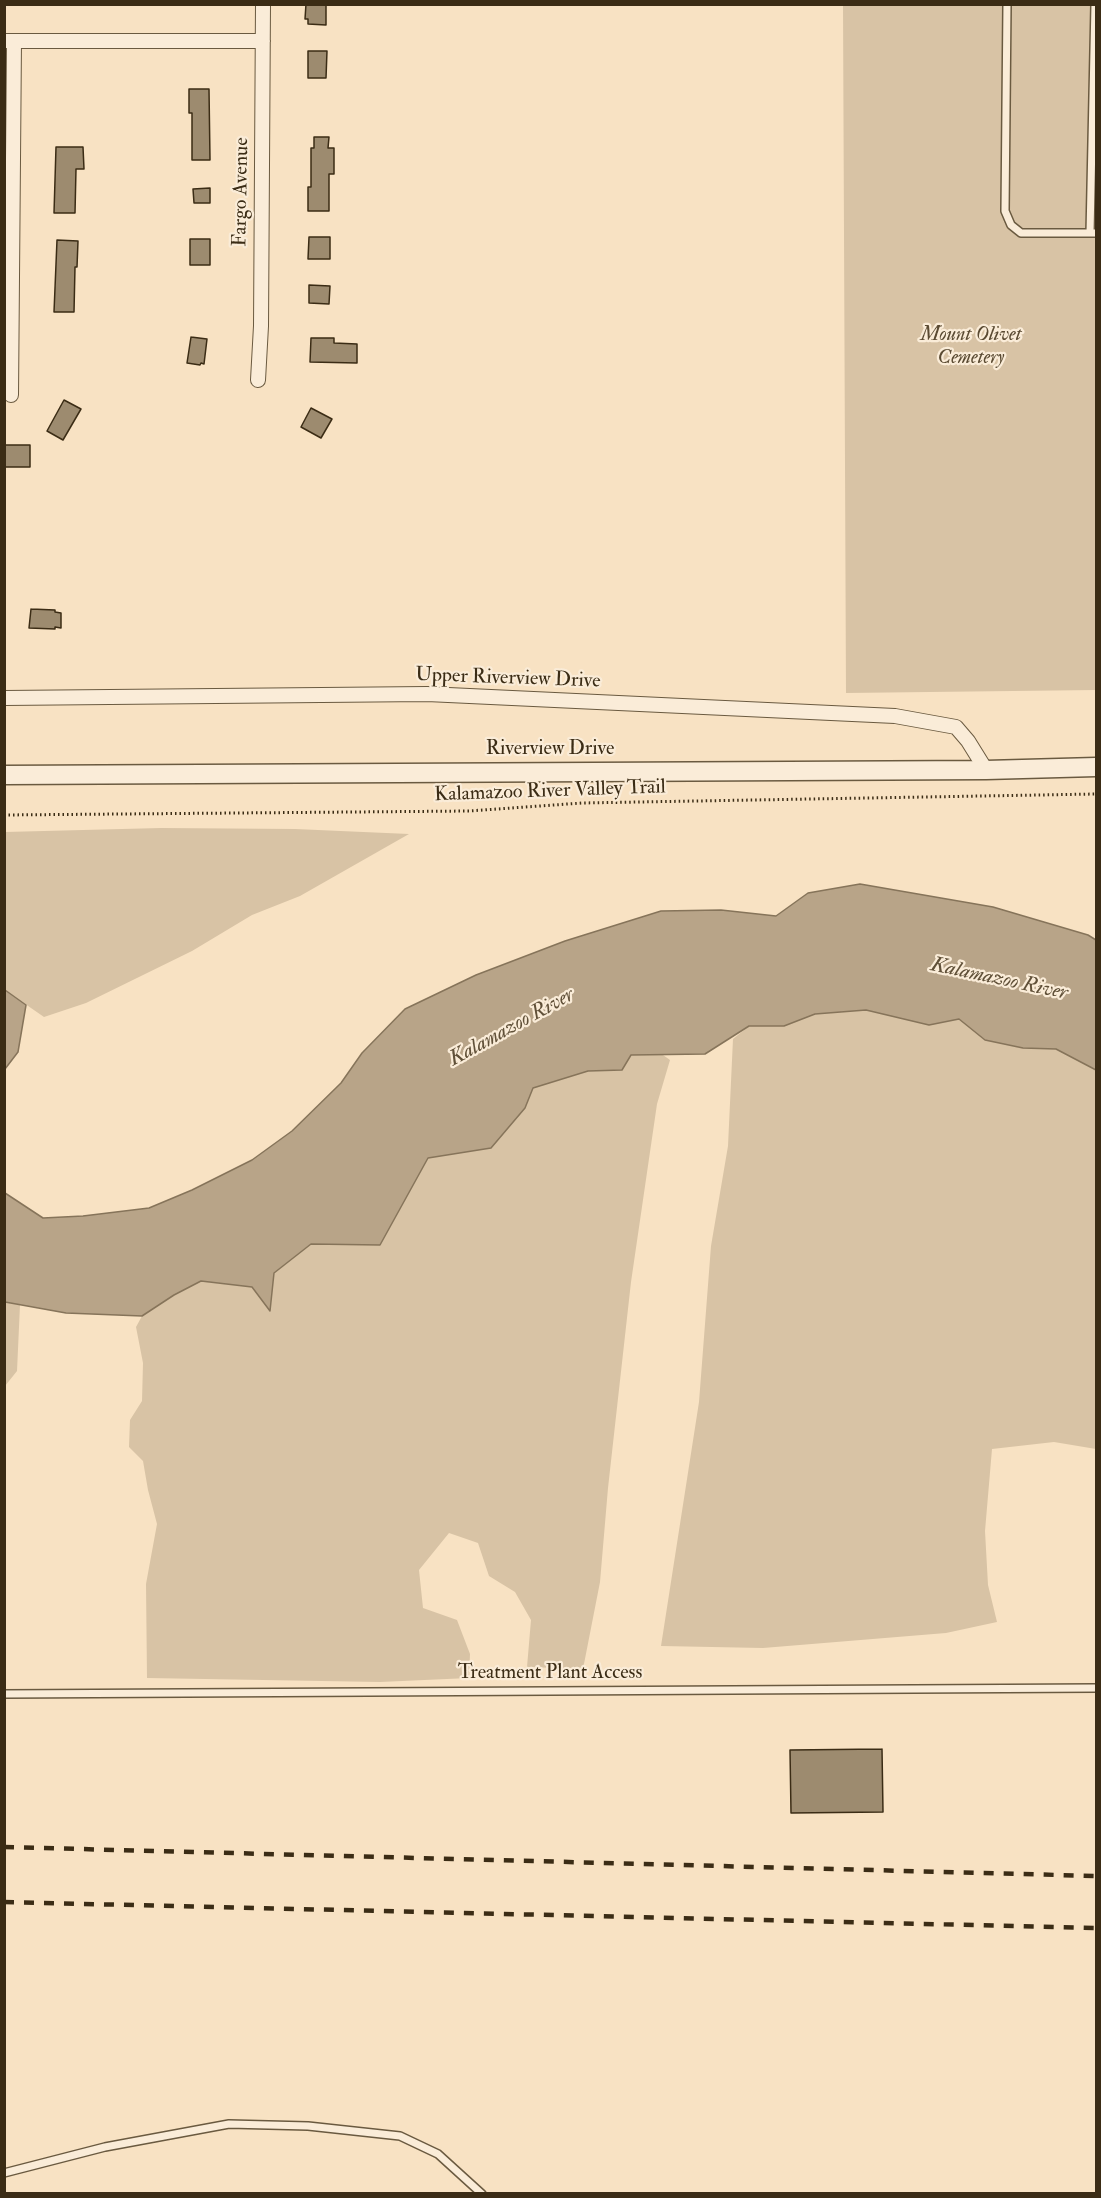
<!DOCTYPE html>
<html>
<head>
<meta charset="utf-8">
<style>
	body { margin:0 }
	#map { position:relative; width:1101px; height:2198px; overflow:hidden; background:#f8e2c3; font-family:"IM FELL Double Pica",serif }
	canvas { display:block }
	.frame { position:absolute; inset:0; border:6px solid #3b2c15; pointer-events:none }
</style>
</head>
<body>
<div id="map">
<canvas width="1101" height="2198"></canvas>
<div class="frame"></div>
</div>
<script>
const context = document.querySelector('canvas').getContext('2d');
context.lineJoin = 'round';
function fillPath(path, color) { context.fillStyle = color; context.fill(path, 'evenodd'); }
const poly = rows => new Path2D(rows.map(r => 'M' + r).join(''));
function stroke(path, color, width, dash) { context.strokeStyle = color; context.lineWidth = width; context.lineCap = dash ? 'butt' : 'round'; context.setLineDash(dash || []); context.stroke(path); }
function write(font, color, halo, rows, align = 'center') {
  context.font = font + ' "IM FELL Double Pica",serif'; context.lineWidth = 4.5; context.setLineDash([]); context.textBaseline = 'middle'; context.strokeStyle = halo; context.fillStyle = color; for (const [text, x, y, turn = 0] of rows) {
    context.save(); context.translate(x, y); context.rotate((+turn || 0) * Math.PI / 180); context.textAlign = isNaN(turn) ? turn : align; if (halo) context.strokeText(text, 0, 0); context.fillText(text, 0, 0); context.restore();
  }
}
fillPath(poly([
	[843,5,1096,5,1096,690,846,693],
	[161,828,295,829,409,834,300,896,252,915,192,951,86,1003,44,1017,5,990,5,832],
	[866,1010,929,1025,960,1019,985,1040,1023,1048,1056,1049,1096,1070,1096,1449,1054,1442,992,1449,985,1531,988,1585,997,1622,946,1633,763,1648,661,1646,699,1402,711,1246,728,1146,733,1039,749,1026,784,1026,815,1014],
	[631,1055,663,1055,670,1060,657,1104,631,1282,608,1488,600,1582,583,1669,527,1667,531,1620,515,1592,489,1576,478,1543,449,1533,419,1570,423,1608,457,1620,470,1654,469,1678,380,1682,147,1678,146,1584,157,1524,148,1490,143,1461,129,1447,130,1420,142,1401,143,1363,136,1327,142,1316,174,1295,200,1281,252,1287,270,1310,274,1273,311,1244,380,1245,428,1158,491,1148,525,1108,533,1088,588,1071,622,1070],
	[5,1302,20,1305,17,1371,5,1386]
]), '#d8c3a5');
const water = poly([
	[860,884,993,907,1088,935,1096,940,1096,1070,1056,1049,1023,1048,985,1040,959,1019,929,1025,866,1010,815,1014,784,1026,749,1026,705,1054,631,1055,622,1070,588,1071,533,1088,525,1108,491,1148,428,1158,380,1245,311,1244,274,1273,270,1311,252,1287,201,1281,174,1295,142,1316,66,1313,5,1302,5,1193,43,1218,83,1216,149,1208,192,1190,252,1160,292,1131,341,1083,362,1053,405,1009,476,975,565,941,661,911,721,910,776,916,808,893,860,884],
	[5,990,26,1005,18,1052,5,1069,5,990]
]);
fillPath(water, '#b8a488');
stroke(water, '#86745a', 1.5);
const building = poly([
	[306,4,326,4,326,25,308,24,308,19,305,19,306,4],
	[308,51,327,51,326,78,308,78,308,51],
	[189,89,209,89,210,160,192,160,192,113,189,113,189,89],
	[314,137,329,137,328,148,334,148,334,174,329,174,329,211,308,211,308,187,311,187,311,148,314,148,314,137],
	[56,147,83,147,84,169,76,169,75,213,54,213,56,147],
	[210,188,210,203,194,203,193,189,210,188],
	[309,237,330,237,330,259,308,259,309,237],
	[190,239,210,239,210,265,190,265,190,239],
	[57,240,78,241,77,267,75,267,74,312,54,312,57,240],
	[309,285,330,286,329,304,309,303,309,285],
	[191,337,207,339,204,364,201,363,200,365,187,363,191,337],
	[311,338,334,338,334,343,357,344,357,363,310,362,311,338],
	[64,400,81,409,63,440,47,431,64,400],
	[311,408,332,419,321,438,301,427,311,408],
	[4,445,30,445,30,467,4,467,4,445],
	[31,609,55,610,55,612,61,613,61,628,55,627,55,629,29,628,31,609],
	[882,1749,883,1812,791,1813,790,1750,882,1749]
]);
fillPath(building, '#9d8b6f');
stroke(building, '#3b2c15', 1.5);
const service = poly([
	[1007,4,1005,211,1011,225,1021,233,1096,233],
	[1090,233,1095,4],
	[4,1694,1096,1688],
	[4,2173,105,2147,229,2124,308,2126,400,2136,438,2154,482,2194]
]);
const minor = poly([
	[4,41,263,41],
	[258,380,261,326,263,4],
	[11,395,14,41],
	[4,698,427,694,895,716,956,727,968,741,986,770]
]);
const tertiary = poly([
	[4,775,986,770,1096,767]
]);
stroke(service, '#6a5a40', 10);
stroke(minor, '#6a5a40', 16);
stroke(tertiary, '#6a5a40', 21);
stroke(poly([
	[4,815,469,811,582,803,1096,794]
]), '#3b2c15', 3, [1.5, 3]);
stroke(service, '#faecd8', 7);
stroke(minor, '#faecd8', 14);
stroke(tertiary, '#faecd8', 18);
stroke(poly([
	[4,1847,1096,1876],
	[4,1902,1096,1928]
]), '#3b2c15', 4.5, [10, 10]);
write('20px', '#3b2c15', '#faecd8', [
	["Fargo Avenue",242,192,-89],
	["Upper Riverview Drive",508,679,2],
	["Riverview Drive",550,750],
	["Kalamazoo River Valley Trail",550,792,-2],
	["Treatment Plant Access",550,1674]
]);
write('italic 20px', '#5a4a32', '#faecd8', [
	["Mount Olivet",971,336],
	["Cemetery",971,359]
]);
write('italic 21px', '#605038', '#faecd8', [
	["Kalamazoo River",999,980,12],
	["Kalamazoo River",512,1028,-29]
]);
</script>
</body>
</html>
